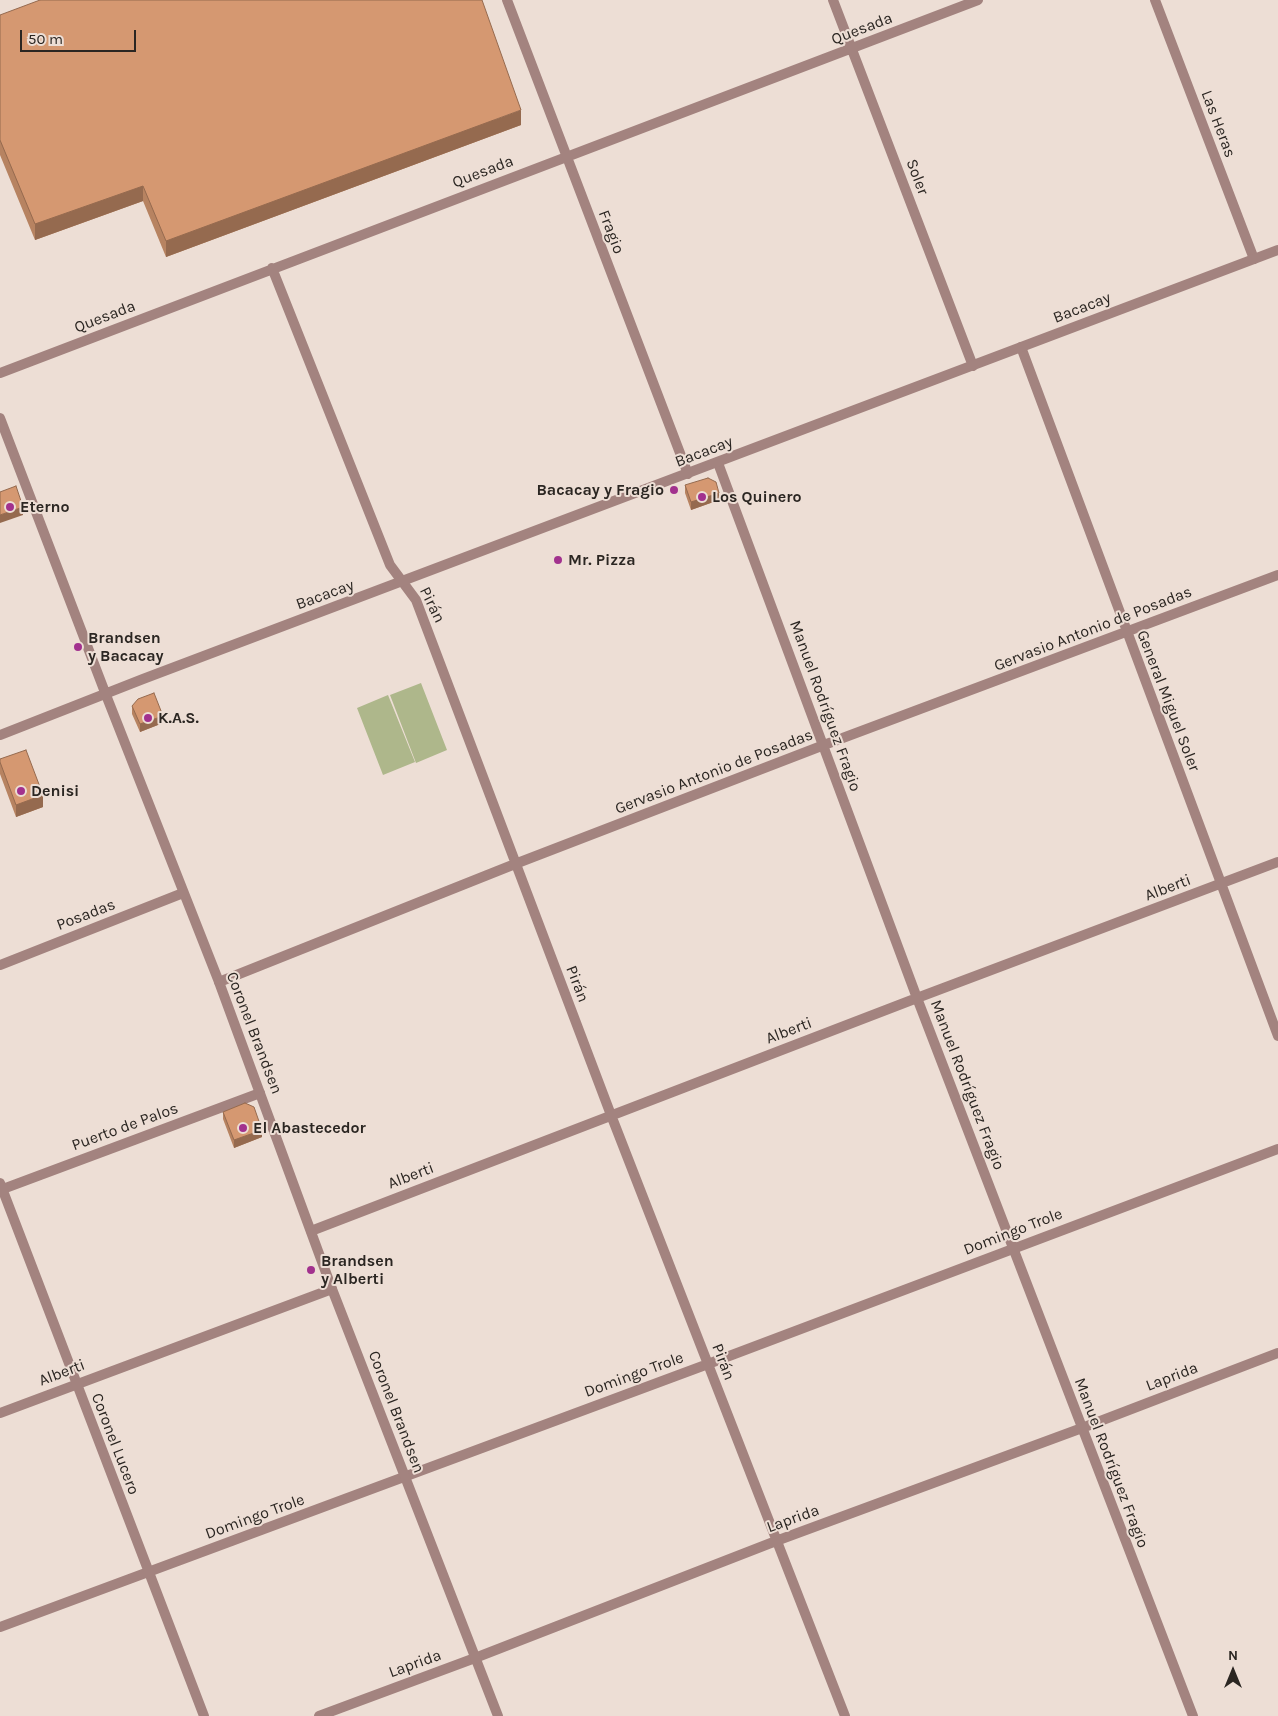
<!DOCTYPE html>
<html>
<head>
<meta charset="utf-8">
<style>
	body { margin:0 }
	#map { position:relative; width:1278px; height:1716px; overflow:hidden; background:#edded5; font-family:Karla,sans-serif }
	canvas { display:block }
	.north { position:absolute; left:1208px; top:1646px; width:50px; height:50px; -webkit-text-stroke:4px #edded5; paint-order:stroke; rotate:0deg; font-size:14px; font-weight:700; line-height:20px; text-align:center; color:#2b2622 }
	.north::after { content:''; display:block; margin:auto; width:18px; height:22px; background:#2b2622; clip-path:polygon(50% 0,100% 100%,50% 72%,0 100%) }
	.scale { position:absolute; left:20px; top:30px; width:116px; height:22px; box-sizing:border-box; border:2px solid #2b2622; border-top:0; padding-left:6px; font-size:15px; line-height:18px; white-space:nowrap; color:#2b2622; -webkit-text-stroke:4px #edded5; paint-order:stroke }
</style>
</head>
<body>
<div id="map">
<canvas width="1278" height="1716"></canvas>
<div class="north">N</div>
<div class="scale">50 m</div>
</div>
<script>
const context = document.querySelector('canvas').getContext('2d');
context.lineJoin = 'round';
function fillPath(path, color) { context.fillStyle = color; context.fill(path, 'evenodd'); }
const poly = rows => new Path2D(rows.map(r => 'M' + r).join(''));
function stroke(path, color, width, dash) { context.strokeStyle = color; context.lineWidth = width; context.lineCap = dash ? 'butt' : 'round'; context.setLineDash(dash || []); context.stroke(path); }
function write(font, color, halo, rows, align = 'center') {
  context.font = font + ' Karla,sans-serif'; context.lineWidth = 4; context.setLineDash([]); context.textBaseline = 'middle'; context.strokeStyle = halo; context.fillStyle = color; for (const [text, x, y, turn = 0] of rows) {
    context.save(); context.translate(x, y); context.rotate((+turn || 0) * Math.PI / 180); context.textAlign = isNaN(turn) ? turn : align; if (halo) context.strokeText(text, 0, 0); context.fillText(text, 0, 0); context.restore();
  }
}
fillPath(poly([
	[421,683,447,750,416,763,390,695],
	[388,695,415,762,383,775,357,708]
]), '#aeb78b');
stroke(poly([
	[507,0,688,474],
	[833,0,973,366],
	[1155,0,1254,259],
	[272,268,390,565,416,600,611,1115,845,1716],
	[1021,347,1278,1036],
	[0,373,978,0],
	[718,463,917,998,1193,1716],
	[0,965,183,893],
	[219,982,515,864,824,745,1278,575],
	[0,1183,204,1716],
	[0,1190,260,1093],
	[311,1231,917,998,1278,862],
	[0,1413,332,1289],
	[0,1627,708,1364,1278,1149],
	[319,1716,475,1658,776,1541,1082,1428,1278,1353]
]), '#a3837f', 10);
stroke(poly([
	[0,418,106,695,219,982,332,1289,498,1716],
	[0,735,143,679,1278,250]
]), '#a3837f', 10);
fillPath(poly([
	[0,15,521,125,166,257,143,201,35,240,0,155],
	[685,485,719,500,691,510,685,493],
	[132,706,163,723,140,732,132,714],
	[0,759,43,807,16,817,0,774],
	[223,1112,262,1137,234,1148,223,1119]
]), '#b78361');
fillPath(poly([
	[521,110,521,125,166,257,166,241],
	[143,186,143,201,35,240,35,224],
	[719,493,719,500,691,510,691,502],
	[23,507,23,515,0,523,0,515],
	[163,716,163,723,140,732,140,724],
	[43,795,43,807,16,817,16,805],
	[262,1130,262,1137,234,1148,234,1140]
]), '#956a4f');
const building = poly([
	[40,0,482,0,521,110,166,241,143,186,35,224,0,140,0,15,40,0],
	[708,478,716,482,719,493,691,502,685,485,708,478],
	[16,486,23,507,0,515,0,492,16,486],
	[154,693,163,716,140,724,132,706,138,699,154,693],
	[26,750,43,795,16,805,0,762,0,759,26,750],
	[245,1103,254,1107,262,1130,234,1140,223,1112,245,1103]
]);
fillPath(building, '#d59871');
stroke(building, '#956a4f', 1);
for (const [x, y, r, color] of [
	[674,490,5,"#a2318e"],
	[702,497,5,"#a2318e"],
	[10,507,5,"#a2318e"],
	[558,560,5,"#a2318e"],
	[78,647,5,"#a2318e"],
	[148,718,5,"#a2318e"],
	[21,791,5,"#a2318e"],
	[243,1128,5,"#a2318e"],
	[311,1270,5,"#a2318e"]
]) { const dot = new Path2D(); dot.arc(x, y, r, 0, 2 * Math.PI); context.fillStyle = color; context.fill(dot); stroke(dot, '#edded5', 2); }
write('16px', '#2b2622', '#edded5', [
	["Quesada",862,29,-21],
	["Las Heras",1218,124,69],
	["Quesada",483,172,-21],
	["Soler",917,177,69],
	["Fragio",611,232,69],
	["Bacacay",1082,308,-21],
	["Quesada",105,317,-21],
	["Bacacay",704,452,-21],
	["Bacacay",325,595,-20],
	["Pirán",432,605,64],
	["Gervasio Antonio de Posadas",1093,629,-21],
	["General Miguel Soler",1168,701,69],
	["Manuel Rodríguez Fragio",825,706,70],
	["Gervasio Antonio de Posadas",714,772,-21],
	["Alberti",1168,888,-21],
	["Posadas",86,915,-21],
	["Pirán",577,984,69],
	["Alberti",789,1031,-21],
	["Coronel Brandsen",254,1033,69],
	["Manuel Rodríguez Fragio",967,1085,69],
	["Puerto de Palos",125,1127,-20],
	["Alberti",411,1176,-21],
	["Domingo Trole",1013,1232,-21],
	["Pirán",723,1362,69],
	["Alberti",62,1373,-21],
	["Domingo Trole",634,1375,-20],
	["Laprida",1172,1377,-21],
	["Coronel Brandsen",396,1412,69],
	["Coronel Lucero",115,1444,69],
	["Manuel Rodríguez Fragio",1111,1463,69],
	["Domingo Trole",255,1517,-20],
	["Laprida",793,1519,-20],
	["Laprida",415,1664,-20]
]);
write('bold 16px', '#2b2622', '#edded5', [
	["Bacacay y Fragio",664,490,"right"],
	["Los Quinero",712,497],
	["Eterno",20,507],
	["Mr. Pizza",568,560],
	["Brandsen",88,638],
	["y Bacacay",88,656],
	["K.A.S.",158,718],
	["Denisi",31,791],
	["El Abastecedor",253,1128],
	["Brandsen",321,1261],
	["y Alberti",321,1279]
], 'left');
</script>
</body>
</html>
